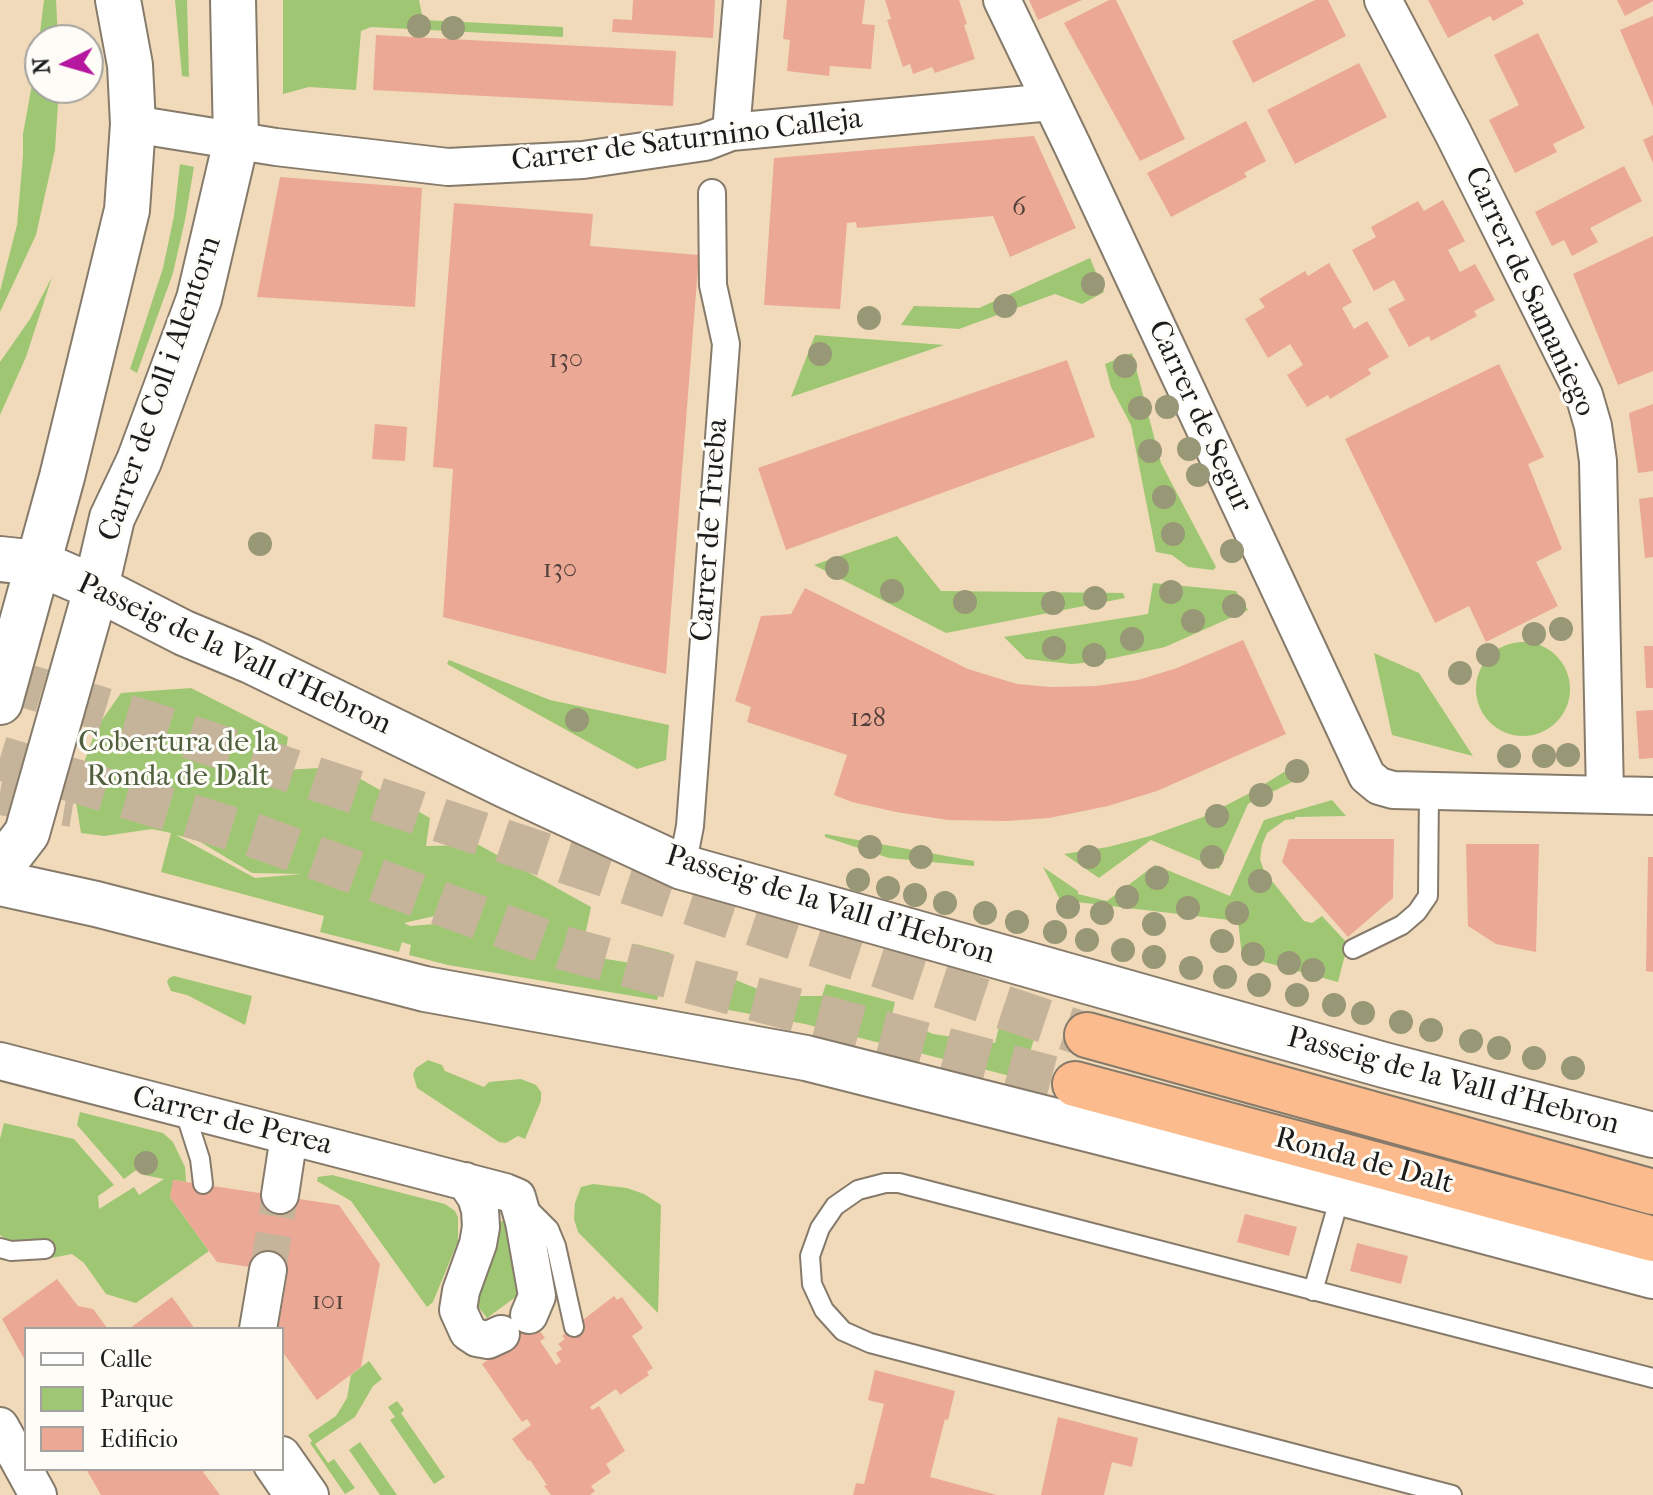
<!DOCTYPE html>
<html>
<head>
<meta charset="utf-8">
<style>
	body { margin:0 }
	#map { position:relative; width:1653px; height:1495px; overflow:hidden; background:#f1daba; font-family:"IM FELL French Canon",serif }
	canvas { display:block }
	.legend { position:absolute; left:24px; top:1327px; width:260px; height:144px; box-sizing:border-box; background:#fdfcf7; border:2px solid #a3a29f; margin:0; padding:10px 14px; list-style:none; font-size:24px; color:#1c1c1c }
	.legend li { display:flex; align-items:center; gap:16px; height:40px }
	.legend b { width:40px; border:2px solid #a3a29f }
	.north { position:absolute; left:24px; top:24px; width:80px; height:80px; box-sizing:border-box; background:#fdfcf7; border:2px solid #a3a29f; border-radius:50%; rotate:265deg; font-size:22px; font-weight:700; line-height:32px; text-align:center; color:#1c1c1c }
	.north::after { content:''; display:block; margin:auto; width:28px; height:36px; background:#b5179e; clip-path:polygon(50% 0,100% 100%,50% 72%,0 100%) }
</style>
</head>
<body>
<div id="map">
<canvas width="1653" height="1495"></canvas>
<ul class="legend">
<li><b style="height:10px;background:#fff"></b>Calle</li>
<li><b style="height:22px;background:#9fc773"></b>Parque</li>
<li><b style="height:22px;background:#eba995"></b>Edificio</li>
</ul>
<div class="north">N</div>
</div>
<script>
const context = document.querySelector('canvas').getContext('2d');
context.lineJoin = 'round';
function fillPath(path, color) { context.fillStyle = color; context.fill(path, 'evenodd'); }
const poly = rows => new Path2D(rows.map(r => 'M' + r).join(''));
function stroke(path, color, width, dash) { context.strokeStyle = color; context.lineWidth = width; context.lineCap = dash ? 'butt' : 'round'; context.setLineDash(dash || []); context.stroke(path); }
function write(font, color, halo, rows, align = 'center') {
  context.font = font + ' "IM FELL French Canon",serif'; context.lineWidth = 6; context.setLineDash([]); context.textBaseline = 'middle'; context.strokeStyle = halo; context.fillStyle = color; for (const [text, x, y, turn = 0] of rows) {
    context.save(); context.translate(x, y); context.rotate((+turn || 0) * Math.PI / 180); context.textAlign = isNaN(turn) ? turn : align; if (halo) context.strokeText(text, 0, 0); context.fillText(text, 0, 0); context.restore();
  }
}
fillPath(poly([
	[44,0,56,0,58,40,40,40,40,88,59,88,55,150,36,235,0,312,0,291,17,225,23,156,23,134,37,57],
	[175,0,187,0,189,77,182,76],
	[283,0,419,0,423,20,563,27,563,37,371,27,361,31,356,90,309,87,283,94],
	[180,164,194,167,185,220,173,273,137,373,130,369,163,268,174,216],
	[1090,258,1104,292,1082,304,1055,294,959,329,901,325,914,306,979,308],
	[52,277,26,357,0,415,0,362,30,319],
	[815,335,944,345,791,397],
	[1132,353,1161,463,1216,567,1213,570,1188,567,1172,555,1156,552,1131,425,1111,387,1105,364],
	[897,536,941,591,1123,593,1125,598,946,633,814,565],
	[1153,583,1236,591,1248,610,1165,647,1095,662,1071,664,1026,659,1004,637,1148,614],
	'1476 689a47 47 0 1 1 94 0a47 47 0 1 1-94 0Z',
	[1374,653,1419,673,1473,756,1392,735],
	[449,660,550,700,669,725,666,760,637,769,447,664],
	[191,688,288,737,283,770,339,767,430,818,426,846,479,845,591,907,581,955,631,963,636,944,671,953,657,1000,448,965,409,955,411,945,402,942,399,952,320,932,324,916,161,872,171,833,152,829,104,836,81,833,74,790,97,727,121,693],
	[176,835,197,840,252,873,302,874,255,878],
	[465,909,462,922,410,926,404,923],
	[1300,762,1310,773,1248,804,1219,869,1151,840,1099,878,1064,854,1108,847,1150,836,1203,817,1252,792],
	[1332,800,1346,816,1295,817,1295,819,1285,820,1267,833,1262,845,1260,859,1264,871,1304,921,1312,923,1322,916,1347,943,1344,945,1346,951,1338,982,1242,956,1238,921,1060,900,1043,867,1078,891,1078,894,1107,901,1155,865,1230,896,1264,820],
	[825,834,974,861,974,866,889,858,825,837],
	[721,974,775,996,822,996,826,984,895,1002,892,1015,933,1034,995,1043,999,1027,1034,1039,1022,1079,805,1024,712,1007],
	[174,976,252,996,245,1025,187,995,171,991,167,982,169,978],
	[428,1060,442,1065,445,1071,484,1087,489,1082,521,1079,536,1085,541,1092,541,1101,525,1139,518,1136,506,1143,499,1142,417,1088,413,1074,416,1068],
	[80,1112,163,1133,173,1142,185,1167,186,1182,174,1180,170,1197,209,1251,136,1303,106,1294,84,1263,72,1254,46,1259,44,1239,9,1242,0,1235,0,1139,4,1123,74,1139,114,1185,98,1196,99,1209,134,1187,139,1195,164,1179,144,1175,139,1168,124,1179,77,1125],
	[332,1175,445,1204,455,1211,458,1217,458,1241,433,1302,427,1307,351,1201,317,1181,318,1177],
	[593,1184,627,1188,644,1194,661,1205,658,1313,578,1232,574,1219,575,1203,581,1187],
	[504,1221,517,1296,487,1318,477,1305,476,1299,497,1222],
	[369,1361,382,1379,373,1386,355,1417,315,1444,328,1463,334,1459,355,1488,345,1494,310,1443,312,1441,308,1435,336,1416,347,1398,351,1375],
	[397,1401,404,1410,401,1413,445,1477,434,1484,390,1420,395,1417,388,1407],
	[360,1442,397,1495,380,1495,349,1450]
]), '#9fc773');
fillPath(poly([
	[633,0,715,0,713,38,612,32,613,19,632,20],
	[787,0,865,0,862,24,875,25,871,69,830,66,829,76,787,71,790,40,783,39],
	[885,0,959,0,967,24,964,25,975,59,935,73,932,67,913,74,910,64,903,67,887,20,891,19],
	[1029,0,1082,0,1038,20],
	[1109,0,1116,0,1185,139,1140,161,1064,23],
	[1315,0,1328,0,1346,36,1253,83,1232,41],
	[1428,0,1522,0,1524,4,1493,21,1490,16,1448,38],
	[1617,0,1653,0,1653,1,1625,16],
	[1653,16,1653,107,1620,30],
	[1538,33,1585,128,1553,144,1557,152,1515,173,1489,120,1519,105,1494,55],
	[376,35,676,51,673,106,373,90],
	[1359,63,1387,117,1295,164,1267,110],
	[1246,121,1266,161,1244,173,1247,177,1171,217,1147,173],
	[1653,135,1653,163,1643,140],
	[1034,136,1076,228,1010,257,993,216,857,228,856,222,847,223,840,309,764,305,774,158],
	[1624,166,1642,201,1590,228,1598,242,1572,256,1564,240,1552,246,1535,212],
	[280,177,422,188,415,307,257,297],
	[1443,200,1465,241,1448,250,1460,272,1475,264,1495,300,1474,311,1477,316,1431,341,1429,336,1409,347,1388,309,1405,300,1394,280,1374,291,1352,250,1376,237,1371,227,1418,201,1424,211],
	[454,203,593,214,590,246,699,255,666,674,443,617,453,469,433,467],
	[1653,236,1653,371,1618,385,1573,274],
	[1329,263,1352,302,1342,308,1354,329,1367,321,1389,357,1368,369,1371,374,1330,399,1328,395,1307,407,1287,375,1303,365,1290,344,1268,358,1245,319,1265,307,1259,299,1305,271,1308,276],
	[1067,360,1095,437,786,550,758,468],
	[1499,364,1544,457,1528,464,1562,549,1536,562,1558,606,1486,642,1469,606,1435,623,1345,439],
	[1653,404,1653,471,1638,473,1629,413],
	[375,424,407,427,405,461,372,459],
	[1653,497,1653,557,1645,558,1639,499],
	[805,588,968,669,1017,684,1051,687,1096,686,1138,680,1177,668,1243,640,1286,734,1157,791,1108,806,1049,818,1007,821,948,820,896,812,852,802,834,795,847,755,747,722,751,707,735,701,761,616,791,614],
	[1644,646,1653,646,1653,688,1646,688],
	[1653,710,1653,758,1639,759,1636,711],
	[1289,839,1394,839,1393,898,1348,937,1282,862],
	[1466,844,1539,844,1536,952,1496,944,1468,926],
	[1648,857,1653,857,1653,972,1646,971],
	[173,1180,339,1205,380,1264,361,1367,317,1400,282,1351,282,1329,278,1329,287,1277,282,1272,217,1262,170,1197],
	[1245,1214,1297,1227,1289,1256,1237,1242],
	[1357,1243,1408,1256,1401,1284,1350,1271],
	[57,1279,78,1306,93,1309,108,1329,26,1329,26,1362,2,1319],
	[614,1296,617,1300,622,1297,643,1328,632,1336,653,1368,647,1372,649,1375,620,1395,616,1389,590,1407,592,1410,599,1406,625,1451,606,1464,611,1472,591,1486,595,1491,590,1495,551,1495,544,1486,547,1485,530,1460,528,1461,512,1439,531,1425,527,1419,522,1422,482,1364,509,1345,494,1324,521,1305,545,1338,540,1341,556,1365,561,1361,556,1353,562,1349,558,1344,565,1339,562,1336],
	[172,1297,195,1329,129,1329],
	[875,1370,955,1391,948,1420,945,1419,930,1477,997,1495,853,1495,856,1483,864,1484,884,1404,868,1400],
	[1058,1417,1138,1438,1132,1467,1112,1462,1104,1495,1041,1495],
	[86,1469,207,1469,203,1472,220,1495,101,1495]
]), '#eba995');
stroke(poly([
	[268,1270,280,1195]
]), '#c6b49a', 36, [36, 18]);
stroke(poly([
	[0,678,145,722,1087,1035],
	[0,758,253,835,563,948,1075,1084],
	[0,793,73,805]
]), '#c6b49a', 44, [44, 22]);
const service = poly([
	[1353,949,1402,925,1417,912,1428,896,1429,791],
	[184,1109,200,1159,203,1184],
	[526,1206,549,1229,556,1246,574,1327],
	[0,1248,11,1251,45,1249],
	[1313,1291,1341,1193],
	[264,1469,282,1495],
	[1452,1495,870,1343,843,1331,824,1310,812,1284,810,1256,820,1228,835,1206,858,1190,885,1183,899,1183,1653,1378]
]);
const pedestrian = poly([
	[682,867,690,826,726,344,713,285,712,193]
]);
const minor = poly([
	[1002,0,1072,145,1367,776,1379,786,1393,790,1653,796],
	[1383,0,1453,133,1584,395,1593,426,1598,461,1605,795],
	[133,124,276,147,448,167,583,160,705,142,731,132,1051,102],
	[731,132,742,0],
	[0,1061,505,1192,517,1197,524,1222,537,1296,529,1315],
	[465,1181,476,1197,480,1210,481,1227,478,1244,461,1291,458,1310,468,1332,477,1338,488,1340,501,1334],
	[280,1195,289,1136],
	[258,1329,268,1270],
	[0,1426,38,1495],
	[282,1455,310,1495]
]);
const tertiary = poly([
	[0,559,38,563,96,588,184,633,251,661,507,786,682,867,1384,1065,1653,1135],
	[0,702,62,477,127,210,133,124,130,65,118,0],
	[0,868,27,833,93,600,112,518,139,461,199,299,236,141,233,0],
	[0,883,96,904,425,989,806,1058,1341,1193,1653,1276]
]);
const trunk = poly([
	[1087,1035,1653,1192],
	[1075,1084,1653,1239]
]);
stroke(service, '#867b6b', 22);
stroke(pedestrian, '#867b6b', 30);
stroke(minor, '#867b6b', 40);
stroke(tertiary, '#867b6b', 48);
stroke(trunk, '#867b6b', 48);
stroke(service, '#fff', 18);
stroke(pedestrian, '#fff', 26);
stroke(minor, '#fff', 36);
stroke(tertiary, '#fff', 44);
stroke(trunk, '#fbbb8d', 44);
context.fillStyle = '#989776';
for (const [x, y] of [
	[419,26],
	[453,28],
	[1093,284],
	[1005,306],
	[869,318],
	[820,354],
	[1125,366],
	[1167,407],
	[1140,408],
	[1189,449],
	[1150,451],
	[1198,475],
	[1164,497],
	[1173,534],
	[260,544],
	[1232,551],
	[837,568],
	[892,591],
	[1171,592],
	[1095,598],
	[965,602],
	[1053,603],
	[1234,606],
	[1193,621],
	[1561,629],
	[1534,634],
	[1132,639],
	[1054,648],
	[1094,655],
	[1488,655],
	[1460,673],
	[577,720],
	[1568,755],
	[1509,756],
	[1544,756],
	[1297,771],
	[1261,795],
	[1217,816],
	[870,847],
	[921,857],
	[1089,857],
	[1212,857],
	[1157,878],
	[858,880],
	[1260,881],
	[888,888],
	[915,895],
	[1127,897],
	[945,903],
	[1068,907],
	[1188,908],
	[985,913],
	[1102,913],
	[1237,913],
	[1017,922],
	[1154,924],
	[1055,932],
	[1087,940],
	[1222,941],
	[1123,950],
	[1253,954],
	[1154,957],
	[1289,963],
	[1191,968],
	[1313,970],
	[1225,977],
	[1259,985],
	[1297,995],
	[1334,1005],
	[1363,1013],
	[1401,1022],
	[1431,1030],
	[1471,1041],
	[1499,1048],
	[1534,1058],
	[1573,1068],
	[146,1163]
]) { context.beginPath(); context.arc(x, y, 12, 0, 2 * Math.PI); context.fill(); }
write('26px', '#503f3a', null, [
	["6",1019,209],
	["130",566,361],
	["130",560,571],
	["128",868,720],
	["101",328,1303]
]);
write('30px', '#1c1c1c', '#fdfcf7', [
	["Carrer de Saturnino Calleja",687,141,-7],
	["Carrer de Samaniego",1529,292,65],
	["Carrer de Coll i Alentorn",161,389,-71],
	["Carrer de Segur",1199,417,65],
	["Carrer de Trueba",711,530,-86],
	["Passeig de la Vall d'Hebron",234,655,25],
	["Passeig de la Vall d'Hebron",830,906,17],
	["Passeig de la Vall d'Hebron",1453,1082,15],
	["Carrer de Perea",232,1122,14],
	["Ronda de Dalt",1364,1162,15]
]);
write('30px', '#50603f', '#fdfcf7', [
	["Cobertura de la",178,744],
	["Ronda de Dalt",178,778]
]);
</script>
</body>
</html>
